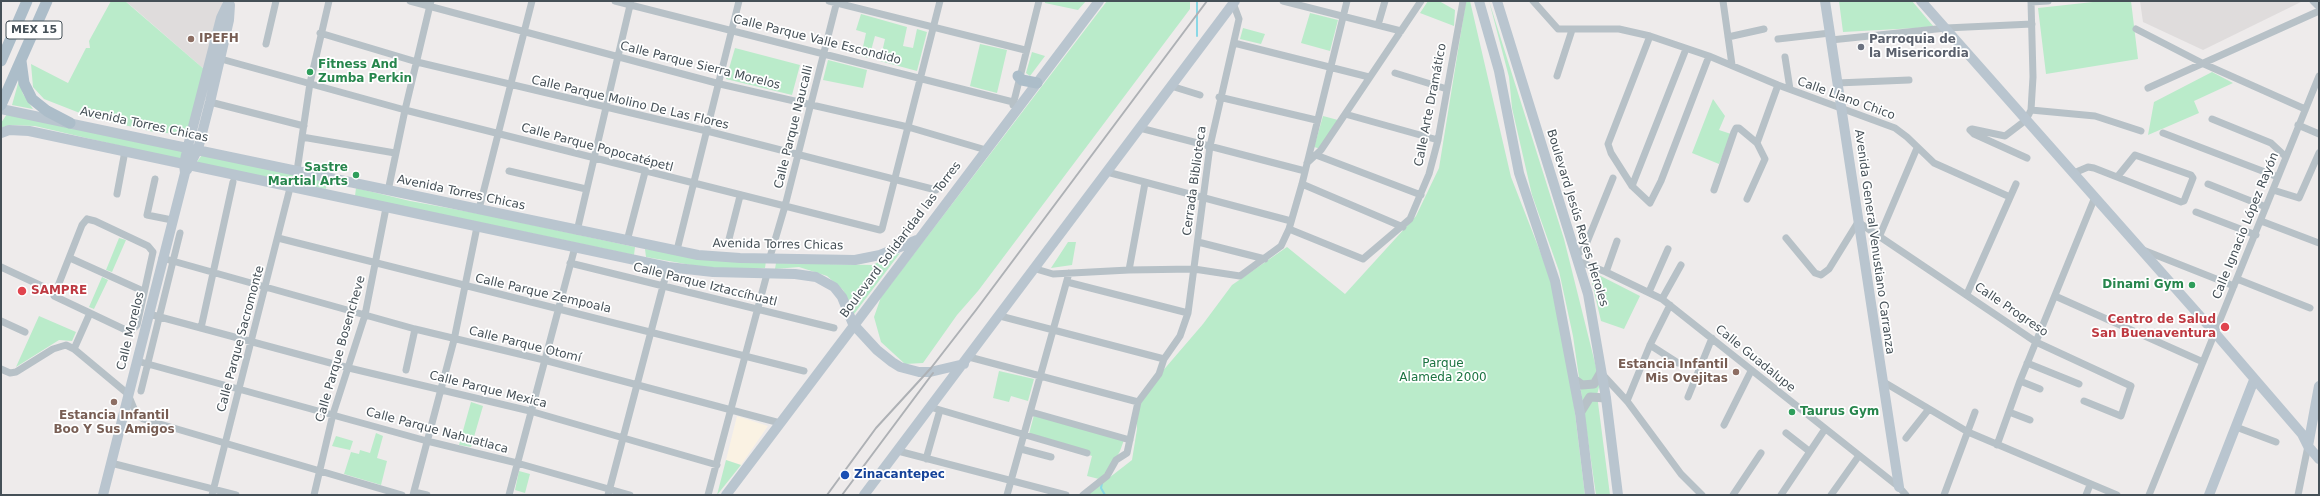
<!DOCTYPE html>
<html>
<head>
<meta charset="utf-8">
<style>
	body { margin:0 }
	#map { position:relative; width:2320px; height:496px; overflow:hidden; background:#eeebeb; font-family:"DejaVu Sans",sans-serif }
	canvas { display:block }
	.frame { position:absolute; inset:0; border:2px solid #455057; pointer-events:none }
</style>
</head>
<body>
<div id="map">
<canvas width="2320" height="496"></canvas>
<div class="frame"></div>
</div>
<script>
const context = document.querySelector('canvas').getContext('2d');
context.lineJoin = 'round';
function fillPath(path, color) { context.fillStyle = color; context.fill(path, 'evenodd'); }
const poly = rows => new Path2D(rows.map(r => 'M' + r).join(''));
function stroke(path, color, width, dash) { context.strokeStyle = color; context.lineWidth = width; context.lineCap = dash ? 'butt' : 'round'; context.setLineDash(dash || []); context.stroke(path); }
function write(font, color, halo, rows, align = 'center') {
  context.font = font + ' "DejaVu Sans",sans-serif'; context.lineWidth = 3.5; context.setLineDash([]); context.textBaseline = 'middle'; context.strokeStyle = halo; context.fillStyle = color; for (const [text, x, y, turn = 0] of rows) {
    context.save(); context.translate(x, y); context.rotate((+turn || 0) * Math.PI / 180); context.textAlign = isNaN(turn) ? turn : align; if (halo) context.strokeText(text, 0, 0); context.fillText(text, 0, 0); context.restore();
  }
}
fillPath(poly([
	[737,416,768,426,741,465,726,460]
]), '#faf2e3');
fillPath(poly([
	[125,1,223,1,205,70,136,10],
	[2140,1,2303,1,2203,50,2143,22]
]), '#dfdcdc');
fillPath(poly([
	[111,1,125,1,205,70,186,137,179,134,154,132,90,117,44,99,33,87,31,64,68,83,86,48,90,48,89,41],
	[1045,1,1086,1,1078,10,1045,3],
	[1107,1,1190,1,1190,9,978,291,957,315,923,363,905,364,881,342,874,317,881,297],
	[1428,1,1439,1,1455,10,1454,26,1420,13],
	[1466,1,1470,1,1511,177,1552,282,1573,397,1585,495,1087,495,1132,460,1137,429,1136,402,1203,324,1232,285,1287,247,1345,294,1416,216,1439,168],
	[1489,1,1564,239,1600,383,1597,395,1610,495,1596,495,1573,336,1559,271,1532,195,1512,108,1509,77],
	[1839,1,1912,1,1934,27,1843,32],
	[2102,1,2131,1,2138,59,2046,74,2038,8],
	[1310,13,1338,20,1330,51,1301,43],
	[861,14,907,27,903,46,913,48,917,29,927,32,917,71,880,61,885,39,875,36,869,58,861,56,866,33,856,30],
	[1243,28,1265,34,1261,44,1240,39],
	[980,44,1007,50,997,93,970,86],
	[735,48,800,65,792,95,726,79],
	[1032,52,1045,56,1030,76,1026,73],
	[828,60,867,70,863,88,823,80],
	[2212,72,2233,83,2194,101,2199,113,2148,135,2154,102],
	[19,80,23,94,33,109,12,105],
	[1713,99,1725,116,1719,130,1731,134,1719,164,1692,153],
	[7,114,185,150,185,161,35,126,9,125,1,128,1,123],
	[1323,116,1338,120,1321,149,1314,147],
	[202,155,327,181,326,189,196,163],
	[356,188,410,201,486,215,635,247,634,255,355,196],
	[119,238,126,240,112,272,106,270],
	[1068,242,1076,242,1072,265,1051,268],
	[645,249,713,259,766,261,765,268,714,269,646,257],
	[900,253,854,314,843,290,827,276,799,267,775,269,776,263,872,265],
	[1589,270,1640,296,1624,329,1601,321],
	[102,277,108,280,94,309,89,307],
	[39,316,76,332,72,341,59,340,16,367],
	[999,371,1034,379,1028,401,1011,396,1009,402,993,398],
	[471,402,483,406,471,447,459,445],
	[1034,415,1124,440,1120,451,1111,468,1099,479,1087,476,1092,456,1029,434],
	[376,433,383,436,377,458,387,461,381,485,344,474,351,452,359,454,360,450,370,453],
	[336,436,353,441,350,450,332,446],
	[726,460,741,465,717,495],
	[519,471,530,474,525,493,515,490]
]), '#baebca');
stroke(poly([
	[1197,1,1197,36],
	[1102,483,1101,488,1105,495]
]), '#8ad8e6', 2);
stroke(poly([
	[410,1,720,84,908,127,986,150],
	[615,1,1013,102],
	[829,1,1025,50],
	[1283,1,1401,31],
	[1533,1,1558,29,1619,29,1650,36,1709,56,1778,85,1895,128,1907,137,1934,163,2010,197],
	[1723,1,1732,65],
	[2313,1,2319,7],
	[2031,2,2048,1],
	[1378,25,1385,1],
	[2136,29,2204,64,2305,109],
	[320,33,417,62,707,131,936,190],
	[1650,36,1608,144,1611,153,1632,186,1650,203,1661,181,1709,56],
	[1728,37,1764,29],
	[1778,39,1830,33],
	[1831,40,1946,28,2032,24],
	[1234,43,1369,77],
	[266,44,276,1],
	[1785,57,1790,89],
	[221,59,405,110,880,230,882,229,940,1],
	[1395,73,1447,89],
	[1557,76,1572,30],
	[1837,83,1909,80],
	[1171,86,1200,95],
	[2148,88,2319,11],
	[1219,97,1316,120],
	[210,102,304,126],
	[1013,105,1039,1],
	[2031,110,2095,116,2141,131],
	[1345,114,1438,140],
	[2212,119,2271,143,2286,157],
	[2298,125,2319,134],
	[1140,128,1305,171],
	[2163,133,2278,177],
	[302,137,395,153],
	[1757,143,1778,85],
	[1316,155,1421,195],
	[2027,158,1974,134,1970,130,1972,129,2005,136,2026,120,2031,110,2033,77,2031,1],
	[1307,163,1321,150,1421,1],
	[297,171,310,83,329,1],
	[509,171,586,189],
	[1107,172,1291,221],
	[2074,173,2088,167,2094,168,2181,202,2184,201,2193,178,2191,175,2135,155,2118,176],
	[155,179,147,215,172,220],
	[1302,184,1403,227],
	[2208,184,2266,207],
	[1632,186,1686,49],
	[1714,190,1734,132,1736,128,1739,128,1757,143,1765,159,1747,199],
	[2273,190,2299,198,2319,153],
	[388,191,405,110,431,1],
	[117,194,125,151],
	[479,209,532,1],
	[2196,212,2256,235],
	[87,219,95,221,148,246,153,252,137,325,130,332,54,296,82,225,87,219],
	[2261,221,2319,243],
	[1289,229,1363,259,1410,219,1429,174,1438,140,1463,1],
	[577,231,631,1],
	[1880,235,1917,148],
	[278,238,804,371],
	[1786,238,1815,273,1821,275,1829,269,1858,222,2036,342,2131,386,2121,416,2084,401],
	[729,239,740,196],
	[627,241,645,172],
	[1198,242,1265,259],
	[677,250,739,1],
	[2143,250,2234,286],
	[1576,256,1585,247,1613,178],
	[770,257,785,206,837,1],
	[70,258,143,291],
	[162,258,415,329,544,360,780,423],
	[1578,261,1606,272,1662,299,1899,487,1906,495],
	[570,263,834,328],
	[1,267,44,287],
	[1036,269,1053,274,1129,270,1194,269,1240,276,1281,246,1289,229,1302,184,1347,1],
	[1129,270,1145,183],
	[1606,272,1617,241],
	[2237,279,2310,308],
	[1067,282,1188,313],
	[1649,292,1668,249],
	[1967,294,2016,184],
	[2055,296,2203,362],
	[1662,299,1681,265],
	[149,314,349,368,530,411,717,465],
	[1000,316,1164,359],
	[1,321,25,332],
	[201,328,233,182],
	[1650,345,1678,363],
	[74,349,90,313],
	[969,357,1138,402],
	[137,361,427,441,517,463,630,495],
	[2027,363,2079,384],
	[1,369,10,373,16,372,53,349,66,345,74,349,128,394,135,411,143,419,402,495],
	[406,370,415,329],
	[1602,374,1627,401,1681,474,1702,495],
	[1882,381,1968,432,2117,495],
	[2020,381,2040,389],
	[141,391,180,233],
	[1688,397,1712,338],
	[1627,401,1650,345,1670,305],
	[930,407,1087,453],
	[1031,412,1130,440],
	[2009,412,2030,420],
	[1724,425,1751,371],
	[2236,427,2276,442],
	[1786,433,1809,451],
	[1906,438,1929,409],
	[1997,445,2020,381,2095,197],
	[1021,449,1051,457],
	[898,451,1066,495],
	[926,459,940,410],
	[111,463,236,495],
	[414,492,427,495],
	[212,495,290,188],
	[314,495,333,414,365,315,386,208],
	[413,495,454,340,477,227],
	[509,495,575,247],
	[608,495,668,267],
	[708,495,767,274],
	[1007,495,1069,273],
	[1083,495,1107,476,1116,460,1127,453,1138,402,1159,374,1164,359,1180,336,1188,313,1210,146,1239,19,1233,3],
	[1733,495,1761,453],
	[1781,495,1825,429],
	[1831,495,1858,457],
	[1944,495,1975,412],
	[2086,495,2090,485],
	[2149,495,2319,76],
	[2298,495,2308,446]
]), '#b7c1c7', 7);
stroke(poly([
	[1575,380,1582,385,1594,384,1601,372],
	[1580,413,1590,397,1606,398]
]), '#b7c1c7', 9);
stroke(poly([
	[1479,1,1499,71,1519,173,1555,281,1580,413,1590,495],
	[1497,1,1588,294,1606,398,1618,495],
	[1825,1,1899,487],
	[1921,1,2215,333,2302,434,2308,446,2319,459],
	[1,109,698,255,740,258,855,260,880,255,917,240],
	[1,133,9,130,29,131,668,267,713,272,795,274,816,277,834,287,842,297,853,324,877,350,892,362,900,367,919,372,930,372,964,364],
	[187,170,198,149,210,102,229,20,230,5],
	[2308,446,2319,386],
	[103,495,185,173,184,164,188,146,221,18,229,1],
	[726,495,1099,1],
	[864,495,1235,1],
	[2209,495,2254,380]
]), '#b9c5cf', 10);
stroke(poly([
	[1,61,27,1],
	[21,61,24,83,32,99,47,111,70,123],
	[1018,76,1022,80,1037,83],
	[1,105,47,1]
]), '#acbdc9', 11);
stroke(poly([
	[827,495,876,428,931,368,976,310,1207,1],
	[842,495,933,373]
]), '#aeb1b5', 2);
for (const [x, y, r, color] of [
	[191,39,4,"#8d6e63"],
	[1861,47,4,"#6b7280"],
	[310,72,4,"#2e9e5b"],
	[356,175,4,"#2e9e5b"],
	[2192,285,4,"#2e9e5b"],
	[22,291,5,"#e0444e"],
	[2225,327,5,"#e0444e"],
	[1736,372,4,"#8d6e63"],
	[114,402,4,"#8d6e63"],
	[1792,412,4,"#2e9e5b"],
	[845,475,5,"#1a4fb4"]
]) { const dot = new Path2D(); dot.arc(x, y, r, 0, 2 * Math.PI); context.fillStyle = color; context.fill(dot); stroke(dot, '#fff', 1.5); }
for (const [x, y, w] of [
	[34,30,56]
]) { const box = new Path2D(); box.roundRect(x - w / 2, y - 9, w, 18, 3); context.fillStyle = '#fff'; context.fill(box); stroke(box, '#455057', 1); }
write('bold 11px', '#455057', null, [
	["MEX 15",34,30]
]);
write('bold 12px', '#785e54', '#fff', [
	["IPEFH",199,39],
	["Estancia Infantil",1728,365,"right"],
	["Mis Ovejitas",1728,379,"right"],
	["Estancia Infantil",114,416,"center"],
	["Boo Y Sus Amigos",114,430,"center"]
], 'left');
write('12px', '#455057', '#fff', [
	["Calle Parque Valle Escondido",817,40,14],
	["Calle Parque Sierra Morelos",700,66,14],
	["Calle Llano Chico",1846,99,20],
	["Calle Parque Molino De Las Flores",630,103,13],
	["Calle Arte Dramático",1431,105,-79],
	["Avenida Torres Chicas",144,125,12],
	["Calle Parque Naucalli",794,127,-76],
	["Calle Parque Popocatépetl",597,148,15],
	["Cerrada Biblioteca",1195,181,-82],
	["Avenida Torres Chicas",461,193,12],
	["Boulevard Jesús Reyes Heroles",1577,218,73],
	["Calle Ignacio López Rayón",2246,226,-68],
	["Boulevard Solidaridad las Torres",901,240,-53],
	["Avenida General Venustiano Carranza",1874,242,82],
	["Avenida Torres Chicas",778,245,1],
	["Calle Parque Iztaccíhuatl",705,285,14],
	["Calle Parque Zempoala",543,294,13],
	["Calle Progreso",2011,310,34],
	["Calle Morelos",131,331,-76],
	["Calle Parque Sacromonte",241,339,-75],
	["Calle Parque Otomí",525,345,14],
	["Calle Parque Bosencheve",341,349,-74],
	["Calle Guadalupe",1755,359,39],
	["Calle Parque Mexica",488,390,14],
	["Calle Parque Nahuatlaca",437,431,15]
]);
write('bold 12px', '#5b616d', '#fff', [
	["Parroquia de",1869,40],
	["la Misericordia",1869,54]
], 'left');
write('bold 12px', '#27864d', '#fff', [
	["Fitness And",318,65],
	["Zumba Perkin",318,79],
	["Sastre",348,168,"right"],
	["Martial Arts",348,182,"right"],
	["Dinami Gym",2184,285,"right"],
	["Taurus Gym",1800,412]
], 'left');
write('bold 12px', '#be3a42', '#fff', [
	["SAMPRE",31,291],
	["Centro de Salud",2216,320,"right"],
	["San Buenaventura",2216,334,"right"]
], 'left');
write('12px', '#1b7341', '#fff', [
	["Parque",1443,364],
	["Alameda 2000",1443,378]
]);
write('bold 12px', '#164399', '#fff', [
	["Zinacantepec",854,475]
], 'left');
</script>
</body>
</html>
